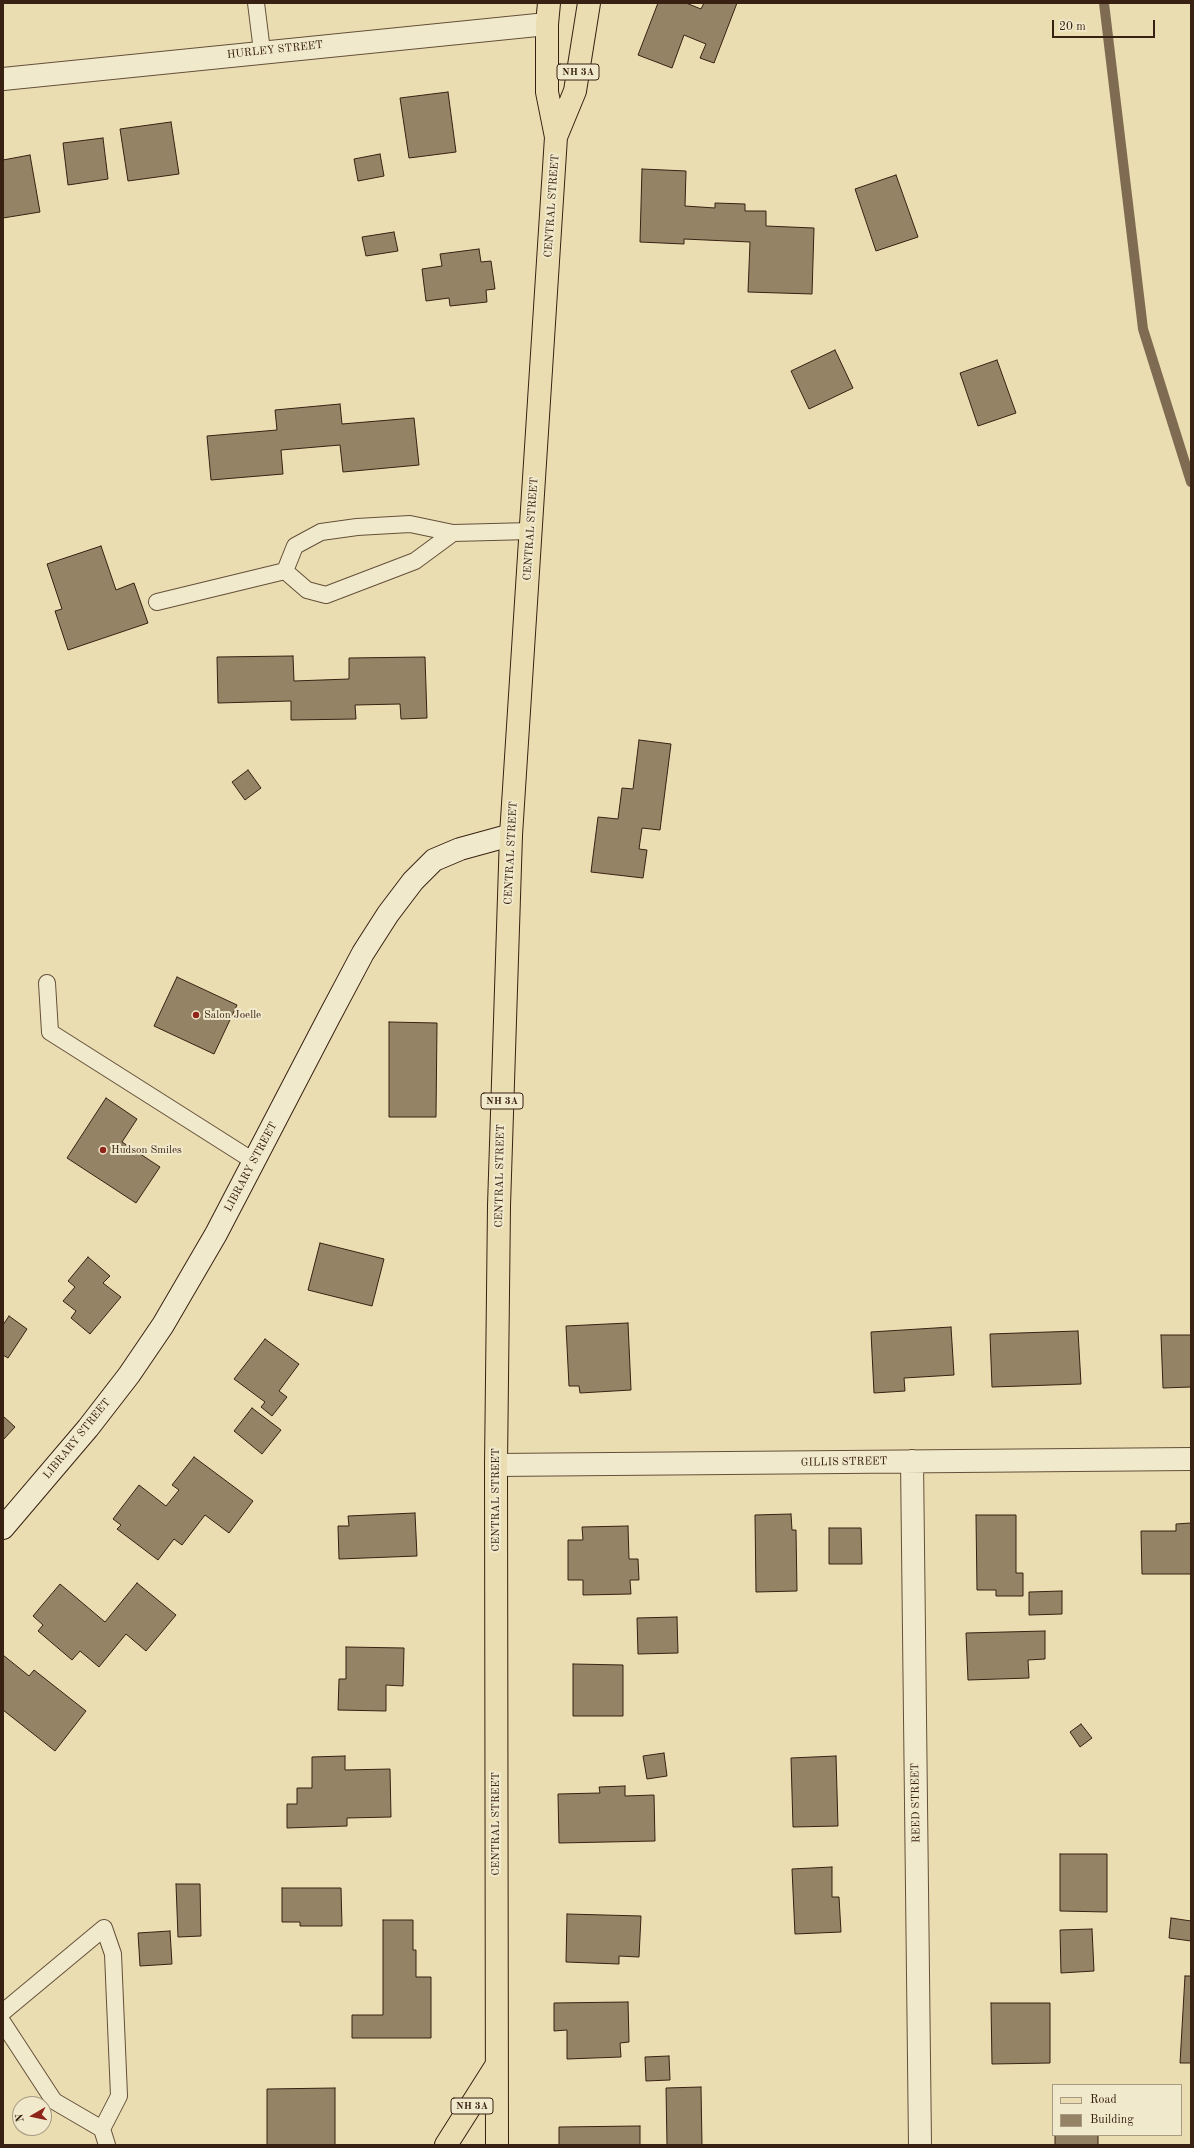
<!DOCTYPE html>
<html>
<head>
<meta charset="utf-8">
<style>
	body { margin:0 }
	#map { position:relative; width:1194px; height:2148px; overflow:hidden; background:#eaddb1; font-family:"Old Standard TT",serif }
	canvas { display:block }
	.frame { position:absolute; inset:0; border:4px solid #382112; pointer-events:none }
	.legend { position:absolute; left:1052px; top:2084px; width:130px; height:52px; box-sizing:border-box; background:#f1e9cc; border:1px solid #a79982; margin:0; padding:5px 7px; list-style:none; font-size:12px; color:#382112 }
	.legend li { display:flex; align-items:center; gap:8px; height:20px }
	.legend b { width:20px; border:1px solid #a79982 }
	.north { position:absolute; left:12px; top:2096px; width:40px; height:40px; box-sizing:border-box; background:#f1e9cc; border:1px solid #a79982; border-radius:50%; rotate:261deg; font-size:11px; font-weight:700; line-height:16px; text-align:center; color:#382112 }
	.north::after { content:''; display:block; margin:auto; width:14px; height:18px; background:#8f2418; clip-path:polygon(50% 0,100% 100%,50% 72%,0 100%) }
	.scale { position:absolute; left:1052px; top:20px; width:103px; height:18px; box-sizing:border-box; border:2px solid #382112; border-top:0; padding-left:5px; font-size:12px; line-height:14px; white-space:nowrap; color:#382112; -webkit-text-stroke:3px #f1e9cc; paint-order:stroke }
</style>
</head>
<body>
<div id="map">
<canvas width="1194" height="2148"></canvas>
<div class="frame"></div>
<ul class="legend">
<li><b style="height:5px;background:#eaddb1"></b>Road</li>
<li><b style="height:11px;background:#958365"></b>Building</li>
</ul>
<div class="north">N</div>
<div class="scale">20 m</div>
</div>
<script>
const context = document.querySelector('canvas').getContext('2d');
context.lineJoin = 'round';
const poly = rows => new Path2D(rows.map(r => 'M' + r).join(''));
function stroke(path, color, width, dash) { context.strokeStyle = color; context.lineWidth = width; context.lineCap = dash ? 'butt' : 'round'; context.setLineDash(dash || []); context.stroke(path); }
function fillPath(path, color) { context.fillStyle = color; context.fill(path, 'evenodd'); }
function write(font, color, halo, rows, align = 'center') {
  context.font = font + ' "Old Standard TT",serif'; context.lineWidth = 4; context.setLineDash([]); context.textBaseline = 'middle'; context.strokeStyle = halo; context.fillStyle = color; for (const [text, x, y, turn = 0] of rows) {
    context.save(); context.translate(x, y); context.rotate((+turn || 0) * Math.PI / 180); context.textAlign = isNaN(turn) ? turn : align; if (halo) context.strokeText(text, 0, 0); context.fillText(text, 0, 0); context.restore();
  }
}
stroke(poly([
	[1104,3,1143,329,1191,482]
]), '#7e6b51', 10);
const building = poly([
	[658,3,686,3,701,9,704,3,737,3,714,63,700,58,706,44,684,35,672,68,638,55,658,3],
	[448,92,456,152,409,158,400,98,448,92],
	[171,122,179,174,128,181,120,129,171,122],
	[103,138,108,179,68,185,63,143,103,138],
	[380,154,384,176,358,181,354,159,380,154],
	[30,155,40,212,3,218,3,160,30,155],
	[642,169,686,171,685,206,715,208,715,203,745,204,745,211,766,211,766,226,814,228,812,294,748,292,750,242,684,239,684,244,640,242,642,169],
	[896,175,918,237,876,251,855,189,896,175],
	[394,232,398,251,366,256,362,237,394,232],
	[479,249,481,262,491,261,495,289,486,290,487,302,450,306,449,298,426,301,422,269,442,266,440,254,479,249],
	[835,350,853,388,809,409,791,371,835,350],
	[997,360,1016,413,978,426,960,373,997,360],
	[340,404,342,424,414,418,419,465,343,472,340,445,281,450,283,474,211,480,207,436,277,430,275,410,340,404],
	[101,546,116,590,134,583,148,623,68,650,55,611,62,609,47,564,101,546],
	[293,656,294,681,349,679,349,658,425,657,427,718,401,719,400,704,355,705,356,719,291,720,291,701,218,703,217,657,293,656],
	[639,740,671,744,660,830,642,828,639,849,647,850,643,878,591,872,598,817,618,819,622,788,633,789,639,740],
	[248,770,261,788,245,800,232,782,248,770],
	[177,977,237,1005,214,1054,154,1026,177,977],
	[389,1022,437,1023,436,1117,389,1117,389,1022],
	[106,1098,137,1119,122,1142,160,1167,136,1203,67,1158,106,1098],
	[320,1243,384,1259,372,1306,308,1290,320,1243],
	[88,1257,110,1276,103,1283,121,1297,90,1334,71,1318,76,1311,63,1301,75,1287,68,1281,88,1257],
	[9,1316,27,1329,8,1358,3,1355,3,1325,9,1316],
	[628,1323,631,1390,580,1393,579,1386,569,1386,566,1326,628,1323],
	[951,1327,954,1375,904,1378,905,1391,874,1393,871,1332,951,1327],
	[1078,1331,1081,1384,992,1387,990,1334,1078,1331],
	[1161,1335,1191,1335,1191,1387,1163,1388,1161,1335],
	[265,1339,299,1364,279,1391,287,1397,272,1416,261,1407,265,1402,234,1379,265,1339],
	[252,1408,281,1430,262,1454,234,1431,252,1408],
	[3,1416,15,1427,3,1440,3,1416],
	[194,1457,253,1501,229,1533,205,1515,182,1545,174,1539,158,1560,117,1529,121,1525,113,1519,139,1485,166,1506,179,1490,172,1485,194,1457],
	[415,1513,417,1556,339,1559,338,1526,349,1526,348,1516,415,1513],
	[791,1514,792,1530,796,1530,797,1591,756,1592,755,1515,791,1514],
	[976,1515,1016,1515,1016,1573,1023,1573,1023,1596,996,1596,996,1590,977,1590,976,1515],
	[1191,1523,1191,1574,1142,1574,1141,1531,1176,1531,1176,1524,1191,1523],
	[628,1526,629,1559,638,1559,639,1580,630,1580,631,1594,583,1595,583,1580,568,1580,568,1540,583,1540,582,1527,628,1526],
	[829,1528,861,1528,862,1564,829,1564,829,1528],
	[137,1583,176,1615,146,1651,126,1634,99,1667,80,1651,72,1660,38,1631,43,1625,33,1616,60,1584,105,1622,137,1583],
	[1062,1591,1062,1614,1029,1615,1029,1592,1062,1591],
	[677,1617,678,1653,638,1654,637,1618,677,1617],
	[1045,1631,1045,1659,1028,1660,1029,1678,968,1680,966,1633,1045,1631],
	[346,1647,404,1648,403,1686,386,1685,386,1711,338,1710,339,1679,346,1679,346,1647],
	[3,1655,29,1676,34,1670,86,1711,55,1751,3,1710,3,1655],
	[573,1664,623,1665,623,1716,573,1716,573,1664],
	[1081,1724,1092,1738,1080,1747,1070,1732,1081,1724],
	[664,1753,667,1776,647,1779,643,1756,664,1753],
	[345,1756,345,1770,390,1769,391,1817,347,1818,347,1826,287,1828,287,1804,297,1804,297,1788,312,1788,312,1757,345,1756],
	[836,1756,838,1826,793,1827,791,1758,836,1756],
	[625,1786,625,1796,654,1795,655,1841,559,1843,558,1794,600,1793,599,1787,625,1786],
	[1060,1854,1107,1854,1107,1912,1060,1911,1060,1854],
	[832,1867,832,1897,839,1897,841,1932,795,1934,792,1869,832,1867],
	[176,1884,200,1884,201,1936,178,1937,176,1884],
	[282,1888,341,1888,342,1926,300,1926,300,1922,282,1922,282,1888],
	[567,1914,641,1916,639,1957,619,1956,619,1964,566,1962,567,1914],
	[1171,1918,1191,1921,1191,1941,1169,1938,1171,1918],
	[383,1920,413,1920,413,1950,416,1950,416,1977,431,1977,431,2038,352,2038,352,2015,383,2015,383,1920],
	[1092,1929,1094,1971,1061,1973,1060,1930,1092,1929],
	[170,1931,172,1964,140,1966,138,1933,170,1931],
	[1185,1976,1191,1976,1191,2063,1180,2063,1185,1976],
	[628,2002,629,2042,620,2043,621,2057,567,2059,567,2030,554,2031,554,2003,628,2002],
	[991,2003,1050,2003,1050,2063,992,2064,991,2003],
	[669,2056,670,2080,646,2081,645,2057,669,2056],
	[701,2087,702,2145,667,2145,666,2088,701,2087],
	[335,2088,335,2145,267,2145,267,2089,335,2088],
	[640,2126,640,2145,559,2145,559,2127,640,2126],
	[1055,2135,1098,2135,1098,2145,1055,2145,1055,2135]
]);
fillPath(building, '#958365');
stroke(building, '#382112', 1);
const lane = poly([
	[256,3,262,51],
	[453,533,415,561,326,595,307,590,285,571,295,546,321,532,357,527,410,524,453,533,531,531],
	[157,602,285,571],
	[47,983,50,1032,255,1162],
	[3,2012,104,1928,113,1954,119,2096,102,2129],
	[3,2023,54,2101,102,2129,107,2145]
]);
const street = poly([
	[3,79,547,24],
	[912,1461,920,2145],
	[496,1465,1191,1459]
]);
const secondary = poly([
	[3,1528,88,1428,129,1375,163,1325,216,1234,328,1019,363,953,388,914,413,881,434,860,460,849,511,835]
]);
const primary = poly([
	[556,137,575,91,589,3],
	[446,2145,496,2066],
	[497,2145,496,1465,499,1206,511,835,556,137,547,92,547,24,549,3]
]);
stroke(lane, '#64503a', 18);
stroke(street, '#64503a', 24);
stroke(secondary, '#382112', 24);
stroke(primary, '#382112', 24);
stroke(lane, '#f1e9cc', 16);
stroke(street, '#f1e9cc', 22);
stroke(secondary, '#f1e9cc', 22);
stroke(primary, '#eaddb1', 22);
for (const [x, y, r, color] of [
	[196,1015,4,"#8f2418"],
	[103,1150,4,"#8f2418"]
]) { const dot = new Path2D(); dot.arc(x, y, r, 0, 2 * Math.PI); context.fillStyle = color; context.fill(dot); stroke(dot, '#f1e9cc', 1.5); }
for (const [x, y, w] of [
	[578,72,42],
	[502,1101,42],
	[472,2106,42]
]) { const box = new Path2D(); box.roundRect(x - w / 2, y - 8, w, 16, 3); context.fillStyle = '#f1e9cc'; context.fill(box); stroke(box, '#382112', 1); }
write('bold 10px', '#382112', null, [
	["NH 3A",578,72],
	["NH 3A",502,1101],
	["NH 3A",472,2106]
]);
write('11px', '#382112', '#f1e9cc', [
	["HURLEY STREET",275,50,-6],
	["CENTRAL STREET",552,206,-86],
	["CENTRAL STREET",531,529,-86],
	["CENTRAL STREET",511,853,-87],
	["LIBRARY STREET",251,1167,-62],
	["CENTRAL STREET",500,1176,-89],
	["LIBRARY STREET",77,1439,-51],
	["GILLIS STREET",844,1462,-1],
	["CENTRAL STREET",496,1500,-90],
	["REED STREET",916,1803,-91],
	["CENTRAL STREET",496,1824,-90]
]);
write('11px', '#382112', '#f1e9cc', [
	["Salon Joelle",204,1015],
	["Hudson Smiles",111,1150]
], 'left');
</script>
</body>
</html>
